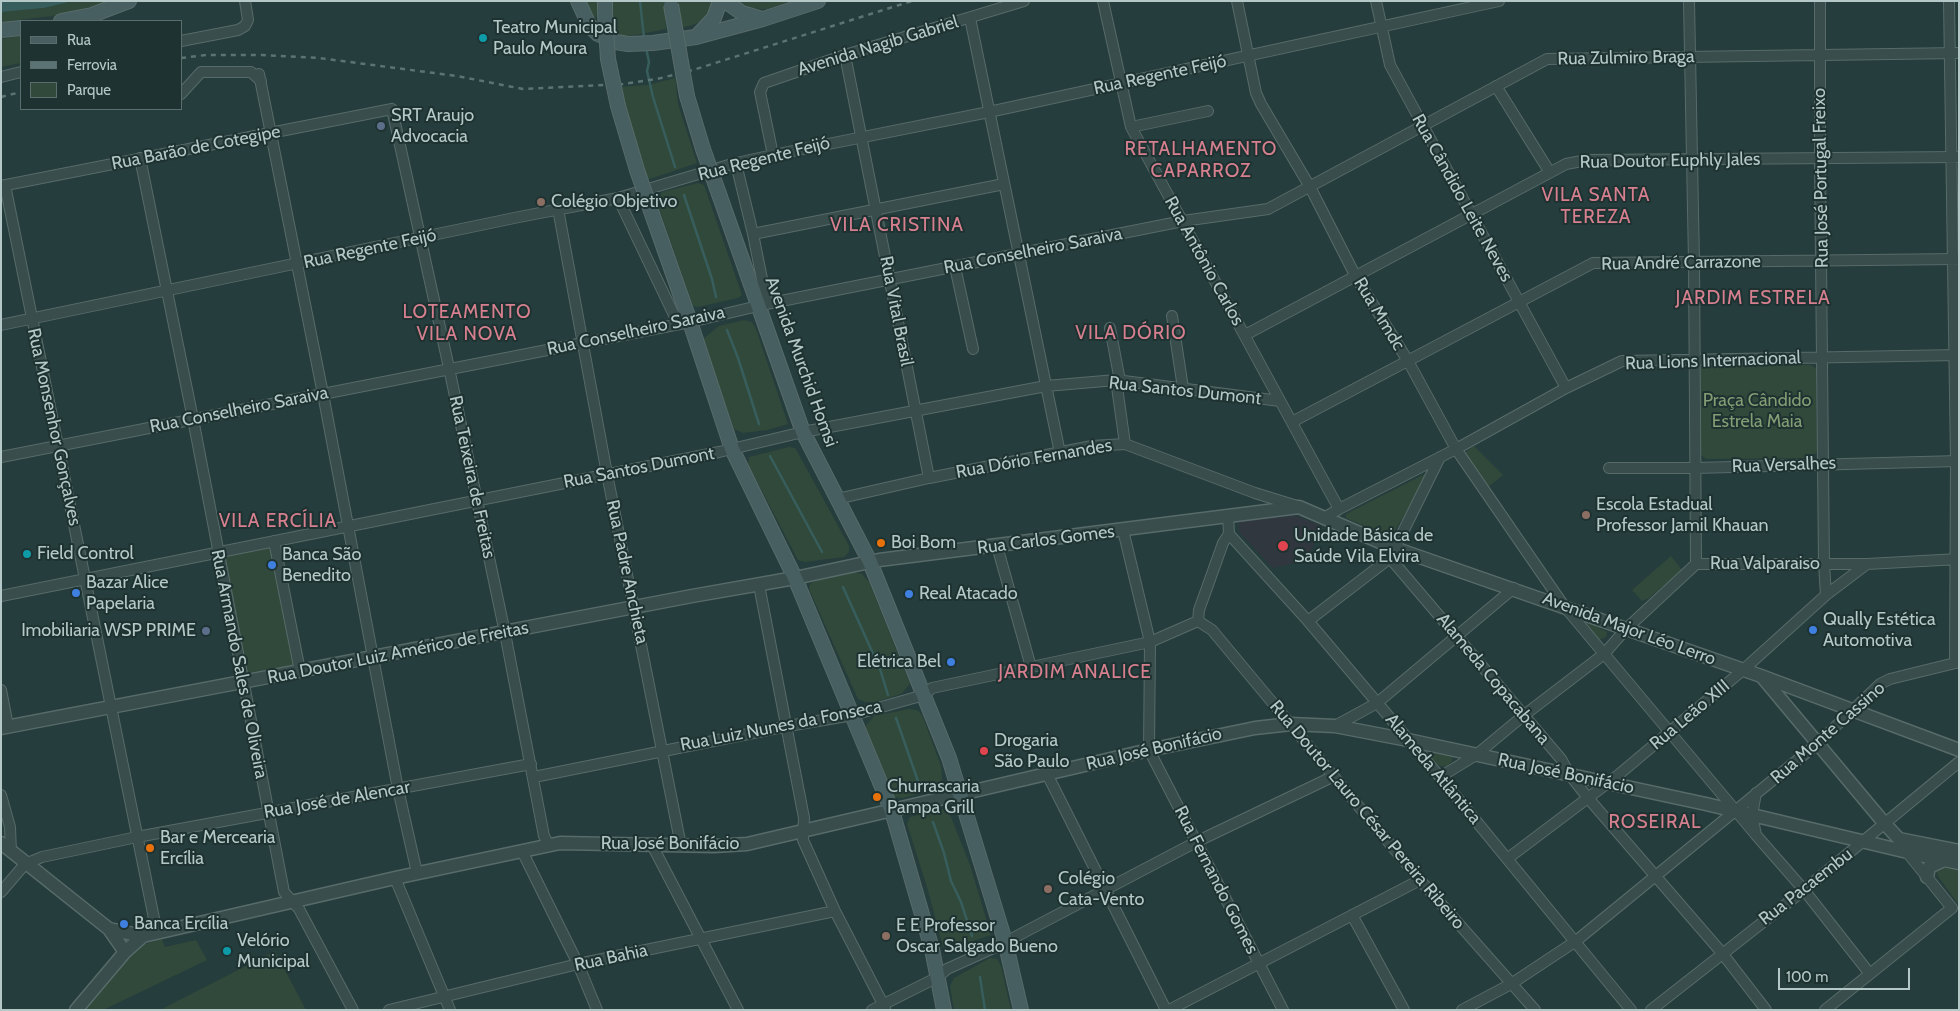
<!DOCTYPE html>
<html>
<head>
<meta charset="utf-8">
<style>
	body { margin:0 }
	#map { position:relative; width:1960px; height:1011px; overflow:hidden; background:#253d3c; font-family:Cabin,sans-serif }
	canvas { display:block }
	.frame { position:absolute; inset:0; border:2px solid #b5c8c8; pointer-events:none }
	.legend { position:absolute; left:20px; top:20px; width:162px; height:90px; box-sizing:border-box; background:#1e3231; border:1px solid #5a6e6d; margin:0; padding:6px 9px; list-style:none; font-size:15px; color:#b5c8c8 }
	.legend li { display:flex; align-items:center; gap:10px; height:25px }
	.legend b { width:25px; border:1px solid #5a6e6d }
	.scale { position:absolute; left:1778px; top:968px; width:132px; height:22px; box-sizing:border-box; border:2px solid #b5c8c8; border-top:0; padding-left:6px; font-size:15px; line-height:18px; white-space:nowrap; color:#b5c8c8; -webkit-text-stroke:4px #1e3231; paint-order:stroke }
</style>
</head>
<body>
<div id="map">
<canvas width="1960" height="1011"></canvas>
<div class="frame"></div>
<ul class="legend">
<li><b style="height:6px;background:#475f60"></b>Rua</li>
<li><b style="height:6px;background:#5b7473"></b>Ferrovia</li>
<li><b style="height:14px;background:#31493a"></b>Parque</li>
</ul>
<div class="scale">100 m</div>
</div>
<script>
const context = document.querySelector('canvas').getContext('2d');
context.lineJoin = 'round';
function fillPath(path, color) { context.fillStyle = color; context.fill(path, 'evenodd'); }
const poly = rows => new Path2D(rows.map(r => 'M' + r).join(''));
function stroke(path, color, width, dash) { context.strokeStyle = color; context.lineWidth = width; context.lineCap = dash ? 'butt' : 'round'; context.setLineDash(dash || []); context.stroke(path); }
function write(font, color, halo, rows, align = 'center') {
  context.font = font + ' Cabin,sans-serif'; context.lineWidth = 4; context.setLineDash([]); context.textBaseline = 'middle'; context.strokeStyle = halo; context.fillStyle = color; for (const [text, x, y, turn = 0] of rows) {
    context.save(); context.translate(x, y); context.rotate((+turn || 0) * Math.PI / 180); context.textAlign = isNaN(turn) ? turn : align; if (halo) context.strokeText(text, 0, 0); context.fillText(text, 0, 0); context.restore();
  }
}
fillPath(poly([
	[1288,513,1321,525,1308,560,1273,568,1239,532,1239,523,1244,519]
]), '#31373e');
fillPath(poly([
	[73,1,107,1,90,8,52,16,1,22,1,12,44,8],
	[583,1,598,1,596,18,590,13],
	[609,1,664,1,666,29,635,35,623,36,612,34],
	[676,1,713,1,710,12,705,19,693,25,684,27,680,26],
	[738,1,791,1,768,9,759,9,751,8],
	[21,36,21,63,1,67,1,39],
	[675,78,678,104,697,163,647,180,619,87,648,85],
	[698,183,704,185,742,295,738,298,698,307,693,306,657,202,662,192],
	[744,320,752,322,756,329,788,424,767,430,743,433,734,429,703,339,719,326],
	[1810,365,1816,368,1817,452,1809,458,1706,459,1698,452,1697,371,1701,366],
	[1474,446,1503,475,1487,488,1464,453],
	[789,447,795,448,797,451,849,546,849,552,844,557,805,562,798,560,748,464,749,457],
	[1425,474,1427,477,1393,534,1386,535,1346,518,1346,514],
	[280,545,305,663,246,673,225,563,226,558,230,554],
	[1671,556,1682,570,1649,598,1642,601,1632,590],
	[854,572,862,574,869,582,910,684,901,694,875,702,866,702,858,699,809,589,810,584,815,581],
	[1582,619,1607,632,1606,637,1599,640],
	[909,709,917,710,922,715,941,766,942,778,940,788,903,798,895,797,865,727,874,716],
	[1433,753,1452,757,1452,761,1447,766,1440,766,1431,758],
	[946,809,951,817,970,865,991,935,948,949,943,947,927,887,907,824,910,817],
	[1943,867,1959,870,1959,905,1939,878,1936,871,1937,868],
	[162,939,165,947,196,940,207,960,103,1010,87,1010,87,1007,125,958,142,945],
	[275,951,306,1010,160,1010],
	[990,958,997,959,1001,966,1011,1010,954,1010,950,986,954,978]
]), '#31493a');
fillPath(poly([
	[1,1,73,1,44,8,1,12]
]), '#375e5d');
stroke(poly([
	[640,1,644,38],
	[646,48,649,62,647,71,653,97,675,167],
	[684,195,712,279,716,297],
	[727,330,738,358,759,424],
	[770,456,822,552],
	[843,587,880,669,888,695],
	[896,718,920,787],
	[933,822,944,853,951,881,961,902,972,936],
	[980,977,985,1010]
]), '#375e5d', 2.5);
const minor = poly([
	[1103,1,1131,127,1339,509],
	[1237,1,1256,93,1261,104,1310,187,1356,277,1408,361,1456,449,1564,606,1756,835],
	[1376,1,1390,65,1566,388],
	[1689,1,1694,262,1696,564],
	[1820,1,1820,158,1824,564,1826,595],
	[1949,1,1956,461,1955,661],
	[970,18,1060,453],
	[181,41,238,30,245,26,248,20,245,1],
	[845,55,929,478],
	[259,74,323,394,398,789,417,873],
	[1,77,21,72],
	[1496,86,1549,171],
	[181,94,201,72,251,72,261,81],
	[1131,127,1208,111],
	[773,155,760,92,764,83,845,55,1024,1],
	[140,158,193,419,284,892,299,909,353,1010],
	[732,164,738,172,753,234,767,304],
	[5,185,157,933],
	[1,186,392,109,449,368,505,633,544,836,549,846],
	[618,198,674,315,690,322],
	[558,209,607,474,681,846],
	[753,234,1004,184],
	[955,267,973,349],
	[1172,316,1183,388],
	[1,325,519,217,618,198,732,164,773,155,989,112,1499,1],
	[1110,328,1120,381],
	[1245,335,1566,164,1587,160,1959,157],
	[1116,380,1125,444],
	[1292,422,1593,263,1959,259],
	[1,457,583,343,690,322,771,303,1183,221,1268,209,1547,59,1959,53],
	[1609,468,1695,468,1959,461],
	[837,499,929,478,1092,446,1125,444,1255,493,1297,506],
	[1324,518,1339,509,1456,449,1566,388,1622,361,1959,355],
	[1123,530,1150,642,1149,750,1283,1010],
	[1229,534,1308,621,1440,777,1631,1010],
	[274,541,300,671],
	[997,546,1031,667],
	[1390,558,1561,759,1570,775,1588,798,1722,953,1766,1010],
	[759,585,804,818,803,840,835,911,885,1008],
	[1,596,719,452,803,432,1046,386,1116,380,1280,401],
	[1198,621,1212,630,1420,880,1535,1010],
	[1198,621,1199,610,1223,543,1229,534,1228,515],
	[1308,621,1390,558,1440,457],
	[1,690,8,726],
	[1335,726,1377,703,1514,588],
	[1047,774,1166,1010],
	[534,777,788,726,853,715,924,695,932,688,1150,642,1198,621],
	[1440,777,1476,755,1523,716,1604,654,1626,629,1696,564,1867,564,1959,559],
	[1756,793,1752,815,1756,835,1804,890,1870,974],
	[1,795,10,827,11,852],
	[652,845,738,1010],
	[522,851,578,964,597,1010],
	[1507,859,1617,776,1743,670,1826,595,1867,564],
	[395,878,450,1010],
	[1,892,25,864,42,857,137,837,531,764],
	[1352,915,1404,1010],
	[389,1010,578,964,835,911],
	[872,1010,938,977,947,969,998,946,1198,841,1332,777],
	[1169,1010,1420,880],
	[1462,1010,1511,984,1576,941,1817,744,1880,684,1890,679,1959,662],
	[1651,1010,1804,890,1959,762],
	[1825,1010,1952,908,1906,851]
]);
const tertiary = poly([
	[1763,678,1885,824,1899,839,1959,851],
	[1,728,692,596,795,578,879,560,1299,507,1394,548,1761,676,1959,750],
	[1,843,109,929,125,952],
	[1927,877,1929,867,1944,860],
	[109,929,143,936,395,878,560,843,714,846,747,844,1149,750,1255,728,1291,724,1335,726,1408,740,1706,804,1920,855,1959,863],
	[76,1010,125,952,143,936]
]);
const secondary = poly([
	[578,1,589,25,598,34,616,42,628,44,653,43,696,37,763,19,818,1],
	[725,1,742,13,762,19],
	[605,14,605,1],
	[61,21,92,15,129,1],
	[1,30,21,28],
	[697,36,714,18,720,1],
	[687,96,703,149],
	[618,106,637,170],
	[719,194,803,432,870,562,949,758,1005,941,1021,1010],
	[651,211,690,322,732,449,795,578,892,811,932,949,944,1010]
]);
stroke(minor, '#576b6a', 12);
stroke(tertiary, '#576b6a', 15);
stroke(secondary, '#576b6a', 16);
stroke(minor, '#394d4c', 10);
stroke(tertiary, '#394d4c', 12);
stroke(secondary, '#475f60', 14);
stroke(poly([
	[181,58,206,55,262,55,319,58,457,76,523,89,623,84,657,79,693,70,912,1],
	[1,97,21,92]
]), '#5b7473', 2.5, [5, 5]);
const secondaryBridge = poly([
	[671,5,687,96],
	[605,14,608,59,618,106],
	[703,149,719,194],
	[637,170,651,211]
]);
stroke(secondaryBridge, '#576b6a', 16, []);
stroke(secondaryBridge, '#475f60', 14);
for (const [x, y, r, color] of [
	[483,38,5,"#0f9aa8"],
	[381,126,5,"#5c6f8a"],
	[541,202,5,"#8d6e63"],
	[1586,515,5,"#8d6e63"],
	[881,543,5,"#e8710a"],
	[1283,546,6,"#e0444e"],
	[27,554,5,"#0f9aa8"],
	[272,565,5,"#3f7fe0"],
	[76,593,5,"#3f7fe0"],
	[909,594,5,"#3f7fe0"],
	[1813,630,5,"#3f7fe0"],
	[206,631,5,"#5c6f8a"],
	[951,662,5,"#3f7fe0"],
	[984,751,5,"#e0444e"],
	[877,797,5,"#e8710a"],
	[150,848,5,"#e8710a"],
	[1048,889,5,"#8d6e63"],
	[124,924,5,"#3f7fe0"],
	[886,936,5,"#8d6e63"],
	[227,951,5,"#0f9aa8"]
]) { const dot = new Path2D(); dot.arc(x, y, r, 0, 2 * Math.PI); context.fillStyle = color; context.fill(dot); stroke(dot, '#1e3231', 2); }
write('18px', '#b5c8c8', '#1e3231', [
	["Teatro Municipal",493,28],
	["Paulo Moura",493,49],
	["SRT Araujo",391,116],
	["Advocacia",391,137],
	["Colégio Objetivo",551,202],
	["Escola Estadual",1596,505],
	["Professor Jamil Khauan",1596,526],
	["Unidade Básica de",1294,536],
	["Saúde Vila Elvira",1294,557],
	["Boi Bom",891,543],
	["Field Control",37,554],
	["Banca São",282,555],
	["Benedito",282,576],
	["Bazar Alice",86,583],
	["Papelaria",86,604],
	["Real Atacado",919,594],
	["Qually Estética",1823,620],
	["Automotiva",1823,641],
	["Imobiliaria WSP PRIME",196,631,"right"],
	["Elétrica Bel",941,662,"right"],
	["Drogaria",994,741],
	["São Paulo",994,762],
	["Churrascaria",887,787],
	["Pampa Grill",887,808],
	["Bar e Mercearia",160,838],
	["Ercília",160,859],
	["Colégio",1058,879],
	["Cata-Vento",1058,900],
	["Banca Ercília",134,924],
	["E E Professor",896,926],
	["Oscar Salgado Bueno",896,947],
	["Velório",237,941],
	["Municipal",237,962]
], 'left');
write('18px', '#b5c8c8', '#1e3231', [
	["Avenida Nagib Gabriel",878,46,-17],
	["Rua Zulmiro Braga",1626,58,-1],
	["Rua Regente Feijó",1160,75,-12],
	["Rua Barão de Cotegipe",196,148,-11],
	["Rua Regente Feijó",764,159,-14],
	["Rua Doutor Euphly Jales",1670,161,-1],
	["Rua José Portugal Freixo",1821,178,-91],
	["Rua Cândido Leite Neves",1462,198,61],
	["Rua Regente Feijó",370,249,-12],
	["Rua Conselheiro Saraiva",1033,251,-11],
	["Rua Antônio Carlos",1204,261,61],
	["Rua André Carrazone",1681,263,-1],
	["Rua Vital Brasil",896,311,79],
	["Rua Mmdc",1379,314,59],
	["Rua Conselheiro Saraiva",636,331,-12],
	["Rua Lions Internacional",1713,361,-2],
	["Avenida Murchid Homsi",801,362,70],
	["Rua Santos Dumont",1185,391,6],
	["Rua Conselheiro Saraiva",239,410,-11],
	["Rua Monsenhor Gonçalves",54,427,78],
	["Rua Dório Fernandes",1034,459,-10],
	["Rua Versalhes",1784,465,-2],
	["Rua Santos Dumont",639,468,-11],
	["Rua Teixeira de Freitas",472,477,78],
	["Rua Carlos Gomes",1046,540,-7],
	["Rua Valparaiso",1765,564],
	["Rua Padre Anchieta",627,572,78],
	["Avenida Major Léo Lerro",1629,629,20],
	["Rua Doutor Luiz Américo de Freitas",398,653,-11],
	["Rua Armando Sales de Oliveira",239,664,79],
	["Alameda Copacabana",1493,679,50],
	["Rua Leão XIII",1690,715,-40],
	["Rua Luiz Nunes da Fonseca",781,726,-11],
	["Rua Monte Cassino",1828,733,-41],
	["Rua José Bonifácio",1154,749,-13],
	["Alameda Atlântica",1433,769,50],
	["Rua José Bonifácio",1566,774,12],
	["Rua José de Alencar",337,800,-10],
	["Rua Doutor Lauro César Pereira Ribeiro",1367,815,50],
	["Rua José Bonifácio",670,844],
	["Rua Fernando Gomes",1216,880,63],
	["Rua Pacaembu",1806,887,-38],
	["Rua Bahia",611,958,-12]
]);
write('18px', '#849d74', '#1e3231', [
	["Praça Cândido",1757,401],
	["Estrela Maia",1757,422]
]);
context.letterSpacing = '1px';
write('19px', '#d6808f', '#1e3231', [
	["RETALHAMENTO",1201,149],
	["CAPARROZ",1201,171],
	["VILA SANTA",1596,195],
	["TEREZA",1596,217],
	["VILA CRISTINA",897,225],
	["JARDIM ESTRELA",1753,298],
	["LOTEAMENTO",467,312],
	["VILA NOVA",467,334],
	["VILA DÓRIO",1131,333],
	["VILA ERCÍLIA",278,521],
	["JARDIM ANALICE",1075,672],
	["ROSEIRAL",1655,822]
]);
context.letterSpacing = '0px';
</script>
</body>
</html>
